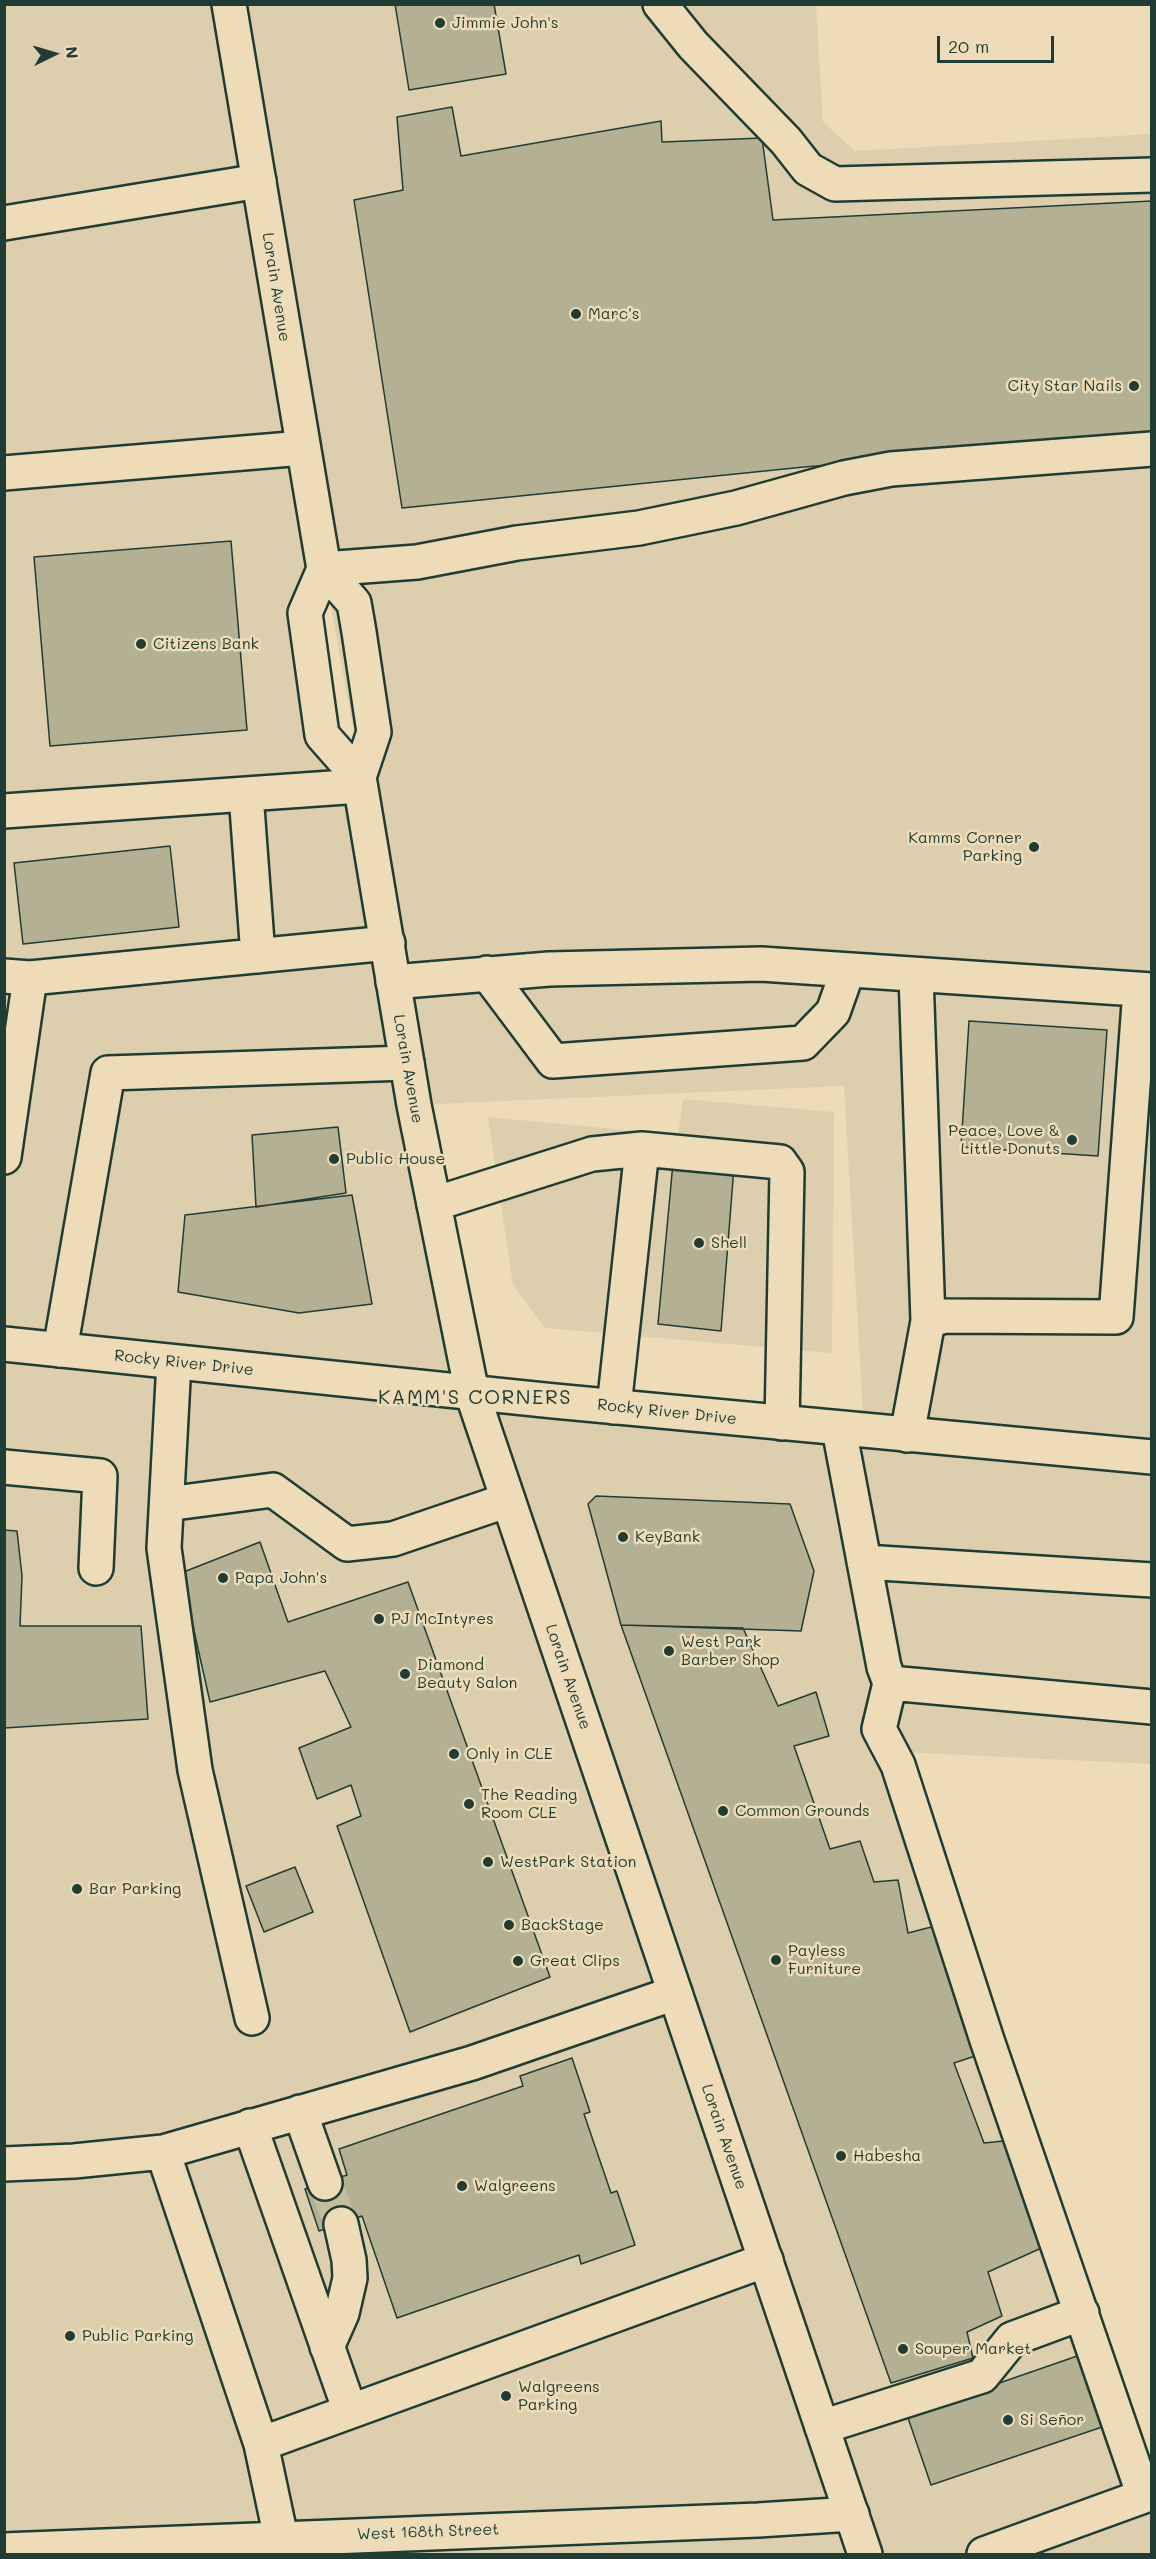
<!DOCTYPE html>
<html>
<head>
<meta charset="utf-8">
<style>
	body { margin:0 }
	#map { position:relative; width:1156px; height:2559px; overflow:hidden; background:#eedcb9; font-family:Mali,sans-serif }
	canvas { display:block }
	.frame { position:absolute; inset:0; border:6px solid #1f3d34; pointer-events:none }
	.north { position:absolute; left:24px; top:24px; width:60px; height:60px; -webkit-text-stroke:4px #eedcb9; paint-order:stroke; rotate:85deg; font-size:16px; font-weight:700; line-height:24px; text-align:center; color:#1f3d34 }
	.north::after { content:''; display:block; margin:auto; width:21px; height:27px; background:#1f3d34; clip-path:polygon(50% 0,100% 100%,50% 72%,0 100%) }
	.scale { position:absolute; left:937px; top:36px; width:117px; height:27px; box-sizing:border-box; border:3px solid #1f3d34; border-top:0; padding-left:8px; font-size:18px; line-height:21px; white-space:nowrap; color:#1f3d34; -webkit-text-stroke:4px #eedcb9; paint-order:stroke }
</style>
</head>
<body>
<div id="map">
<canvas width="1156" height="2559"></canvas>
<div class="frame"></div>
<div class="north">N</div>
<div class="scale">20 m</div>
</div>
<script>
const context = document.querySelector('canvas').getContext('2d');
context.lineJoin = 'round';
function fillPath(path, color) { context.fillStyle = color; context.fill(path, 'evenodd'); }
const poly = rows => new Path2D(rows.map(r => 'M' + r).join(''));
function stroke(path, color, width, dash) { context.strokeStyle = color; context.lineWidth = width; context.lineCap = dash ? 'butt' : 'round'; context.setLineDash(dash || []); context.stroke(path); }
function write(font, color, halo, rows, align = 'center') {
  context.font = font + ' Mali,sans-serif'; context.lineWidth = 5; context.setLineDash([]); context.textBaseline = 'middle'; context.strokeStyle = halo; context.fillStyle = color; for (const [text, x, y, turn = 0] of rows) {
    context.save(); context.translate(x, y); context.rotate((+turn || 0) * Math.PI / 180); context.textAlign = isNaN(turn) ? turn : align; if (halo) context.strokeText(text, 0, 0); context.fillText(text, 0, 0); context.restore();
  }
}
fillPath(poly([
	[5,5,222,5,391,1029,462,1405,1151,1469,1151,1764,901,1752,1151,2496,1151,2554,5,2554],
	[230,5,816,5,823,122,855,151,1151,134,1151,1457,864,1431,844,1086,414,1105,392,943,324,569],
	[683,1099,834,1112,832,1353,545,1328,513,1285,488,1117,678,1135]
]), '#ddcfae');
const building = poly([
	[395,4,494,4,506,74,409,90,395,4],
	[452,107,461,156,661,121,662,142,762,138,773,220,1152,201,1152,438,804,467,402,508,354,200,403,190,397,117,452,107],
	[231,541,247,730,50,746,34,557,231,541],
	[170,846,179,927,23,944,14,863,170,846],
	[969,1021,1107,1030,1098,1156,961,1147,969,1021],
	[338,1127,346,1193,256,1207,252,1135,338,1127],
	[673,1163,734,1167,721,1331,658,1324,673,1163],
	[352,1195,372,1304,299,1313,178,1292,185,1215,352,1195],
	[596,1496,790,1504,814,1571,801,1631,621,1625,588,1504,596,1496],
	[4,1530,17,1531,22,1576,20,1626,141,1626,148,1719,4,1728,4,1530],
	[260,1542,288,1622,408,1582,550,1977,410,2032,337,1826,361,1816,351,1785,317,1799,299,1748,351,1727,325,1671,210,1702,181,1573,260,1542],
	[621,1625,743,1628,778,1706,816,1692,829,1736,794,1746,830,1849,860,1841,874,1882,898,1880,908,1933,939,1925,984,2053,954,2063,984,2143,1013,2140,1046,2246,988,2272,1002,2316,967,2332,973,2358,891,2383,621,1625],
	[295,1867,313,1912,264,1932,246,1886,295,1867],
	[572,2058,590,2112,584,2114,611,2193,617,2191,635,2245,581,2264,579,2255,397,2318,362,2216,319,2231,305,2189,347,2175,339,2149,523,2086,520,2076,572,2058],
	[1083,2354,1108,2425,931,2485,907,2415,1083,2354]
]);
fillPath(building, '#b4b094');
stroke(building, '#1f3d34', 1.5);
stroke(poly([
	[325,2183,341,2224]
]), '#c5bc9e', 33, [33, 16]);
const minor = poly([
	[660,4,693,45,786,141,808,169,835,184,1152,175],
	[4,223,259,181],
	[4,473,303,448],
	[324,569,417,562,517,543,639,528,736,508,844,478,891,469,1152,449],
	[246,794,258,956],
	[4,811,360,786],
	[487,973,553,1061,803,1043,833,1012,848,970],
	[916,975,928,1321],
	[4,976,30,978,388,943],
	[393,982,549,969,761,964,1152,990],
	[4,1157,30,978],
	[434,1204,592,1154,642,1149,780,1162,787,1172,782,1423],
	[60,1350,108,1073,407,1063],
	[174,1362,164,1548,195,1770,252,2018],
	[614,1407,642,1149],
	[839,1429,884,1667,890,1683,1152,1707],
	[907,1435,928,1321,945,1316,1116,1317,1140,990],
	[4,1467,100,1476,96,1568],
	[167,1504,273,1490,347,1544,393,1539,508,1500],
	[864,1562,1152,1580],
	[890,1683,879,1729,898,1765,987,2040,1144,2496,984,2554],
	[675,1993,472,2063,163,2152,261,2444,766,2260],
	[300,2112,325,2183],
	[250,2126,350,2411],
	[4,2164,74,2161,163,2152],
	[327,2347,342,2313,350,2278,349,2260,341,2224],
	[822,2427,982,2376,1012,2339,1082,2313],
	[261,2444,281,2538],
	[4,2550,758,2520,852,2514]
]);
const major = poly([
	[229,4,324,569,354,603,359,632,374,732,359,777,414,1105,472,1393,865,2554],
	[324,569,305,613,322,735,359,777],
	[4,1344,554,1401,1152,1457]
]);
stroke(minor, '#1f3d34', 38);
stroke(major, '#1f3d34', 38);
stroke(minor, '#eedcb9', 33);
stroke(major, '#eedcb9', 33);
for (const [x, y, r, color] of [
	[440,23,6,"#1f3d34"],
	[576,314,6,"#1f3d34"],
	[1134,386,6,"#1f3d34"],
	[141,644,6,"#1f3d34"],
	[1034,847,6,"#1f3d34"],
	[1072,1140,6,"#1f3d34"],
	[334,1159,6,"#1f3d34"],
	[699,1243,6,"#1f3d34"],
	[623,1537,6,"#1f3d34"],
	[223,1578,6,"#1f3d34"],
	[379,1619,6,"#1f3d34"],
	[669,1651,6,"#1f3d34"],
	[405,1674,6,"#1f3d34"],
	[454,1754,6,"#1f3d34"],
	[469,1804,6,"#1f3d34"],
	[723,1811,6,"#1f3d34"],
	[488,1862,6,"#1f3d34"],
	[77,1889,6,"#1f3d34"],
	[509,1925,6,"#1f3d34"],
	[776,1960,6,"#1f3d34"],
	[518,1961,6,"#1f3d34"],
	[841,2156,6,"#1f3d34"],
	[462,2186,6,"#1f3d34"],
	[70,2336,6,"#1f3d34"],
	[903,2349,6,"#1f3d34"],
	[506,2396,6,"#1f3d34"],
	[1008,2420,6,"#1f3d34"]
]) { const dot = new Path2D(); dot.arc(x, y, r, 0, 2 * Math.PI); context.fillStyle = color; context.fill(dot); stroke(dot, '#eedcb9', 2); }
write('16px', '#1f3d34', '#eedcb9', [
	["Jimmie John's",452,23],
	["Marc's",588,314],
	["City Star Nails",1122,386,"right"],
	["Citizens Bank",153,644],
	["Kamms Corner",1022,838,"right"],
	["Parking",1022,856,"right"],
	["Peace, Love &",1060,1131,"right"],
	["Little Donuts",1060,1149,"right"],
	["Public House",346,1159],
	["Shell",711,1243],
	["KeyBank",635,1537],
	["Papa John's",235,1578],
	["PJ McIntyres",391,1619],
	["West Park",681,1642],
	["Barber Shop",681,1660],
	["Diamond",417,1665],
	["Beauty Salon",417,1683],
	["Only in CLE",466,1754],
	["The Reading",481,1795],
	["Room CLE",481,1813],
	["Common Grounds",735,1811],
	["WestPark Station",500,1862],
	["Bar Parking",89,1889],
	["BackStage",521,1925],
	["Payless",788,1951],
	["Furniture",788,1969],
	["Great Clips",530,1961],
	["Habesha",853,2156],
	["Walgreens",474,2186],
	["Public Parking",82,2336],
	["Souper Market",915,2349],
	["Walgreens",518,2387],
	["Parking",518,2405],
	["Si Señor",1020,2420]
], 'left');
write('16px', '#1f3d34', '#eedcb9', [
	["Lorain Avenue",276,287,81],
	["Lorain Avenue",408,1069,80],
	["Rocky River Drive",184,1363,6],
	["Rocky River Drive",667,1412,6],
	["Lorain Avenue",568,1677,71],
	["Lorain Avenue",724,2137,71],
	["West 168th Street",428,2532,-2]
]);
context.letterSpacing = '1.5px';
write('20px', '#1f3d34', '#eedcb9', [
	["KAMM'S CORNERS",475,1398]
]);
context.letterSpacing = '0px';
</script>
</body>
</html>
